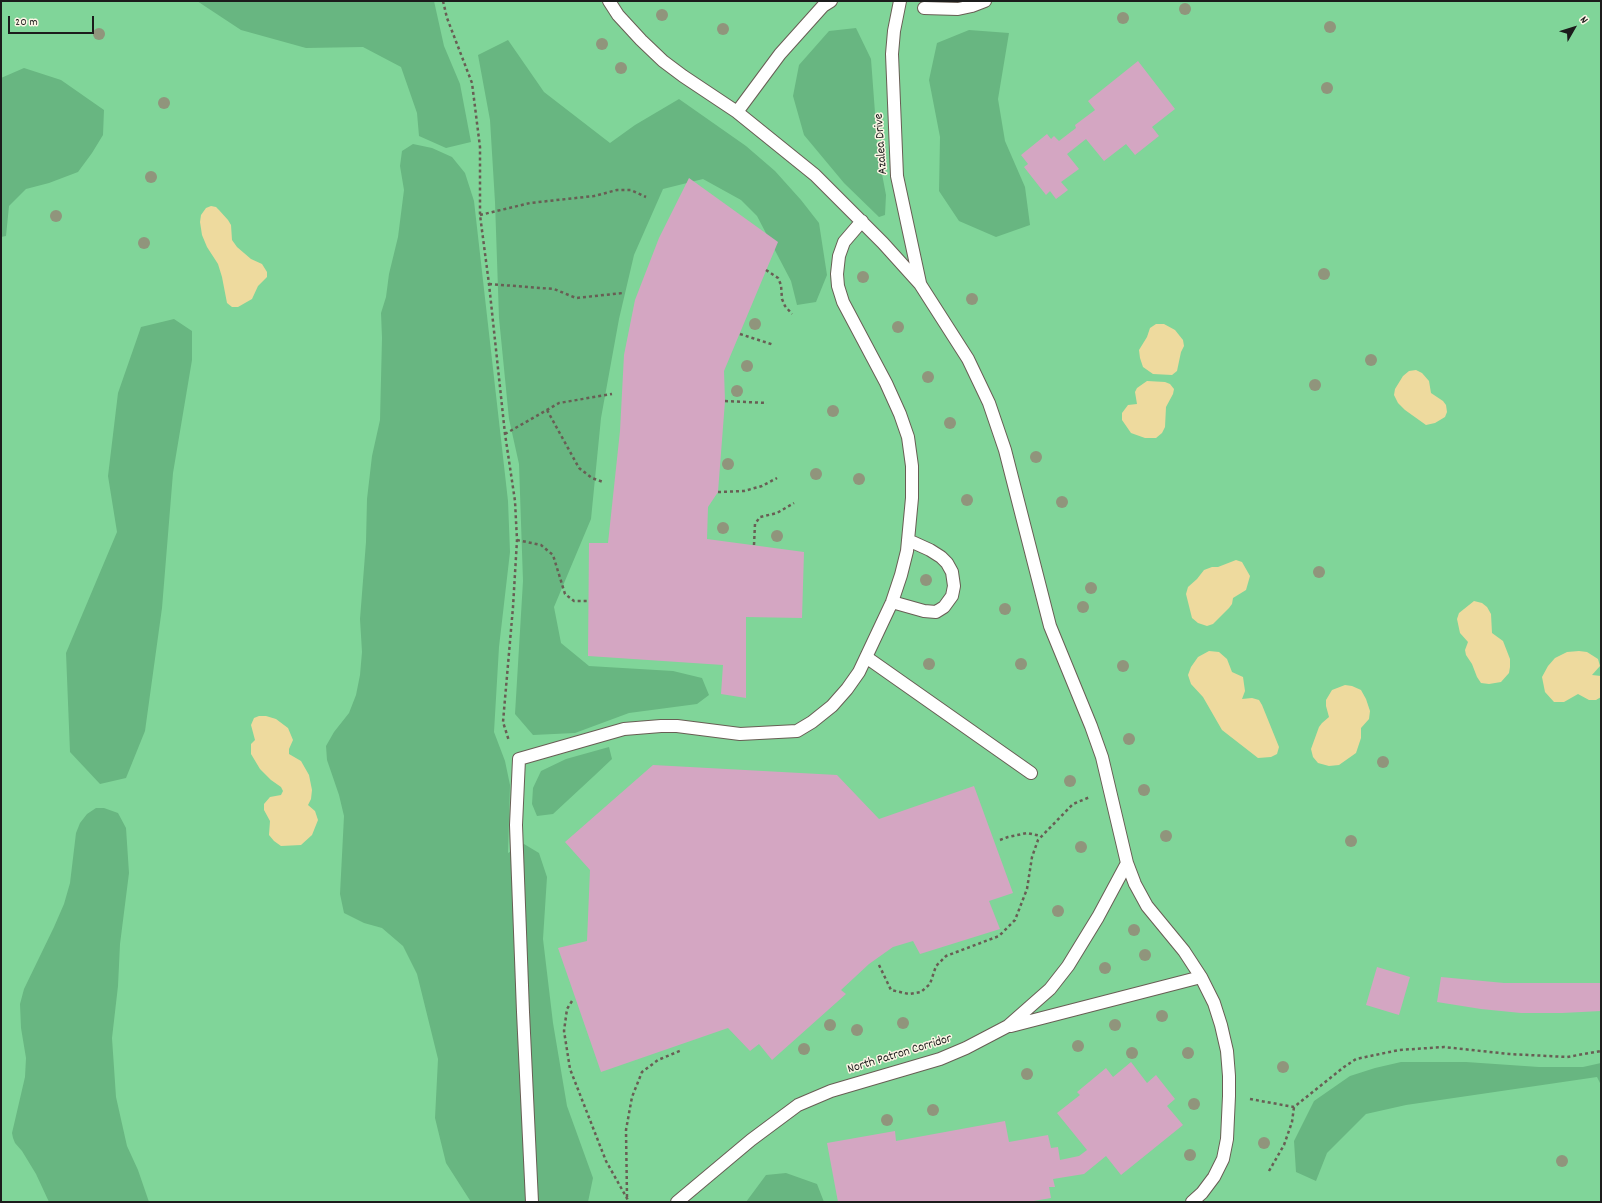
<!DOCTYPE html>
<html>
<head>
<meta charset="utf-8">
<style>
	body { margin:0 }
	#map { position:relative; width:1602px; height:1203px; overflow:hidden; background:#f4d9bb; font-family:Dekko,sans-serif }
	canvas { display:block }
	.frame { position:absolute; inset:0; border:2px solid #1c1c1c; pointer-events:none }
	.north { position:absolute; left:1554px; top:8px; width:40px; height:40px; -webkit-text-stroke:3px #fcf5e5; paint-order:stroke; rotate:51deg; font-size:11px; font-weight:700; line-height:16px; text-align:center; color:#1c1c1c }
	.north::after { content:''; display:block; margin:auto; width:14px; height:18px; background:#1c1c1c; clip-path:polygon(50% 0,100% 100%,50% 72%,0 100%) }
	.scale { position:absolute; left:8px; top:16px; width:86px; height:18px; box-sizing:border-box; border:2px solid #1c1c1c; border-top:0; padding-left:5px; font-size:12px; line-height:14px; white-space:nowrap; color:#1c1c1c; -webkit-text-stroke:3px #fcf5e5; paint-order:stroke }
</style>
</head>
<body>
<div id="map">
<canvas width="1602" height="1203"></canvas>
<div class="frame"></div>
<div class="north">N</div>
<div class="scale">20 m</div>
</div>
<script>
const context = document.querySelector('canvas').getContext('2d');
context.lineJoin = 'round';
function fillPath(path, color) { context.fillStyle = color; context.fill(path, 'evenodd'); }
const poly = rows => new Path2D(rows.map(r => 'M' + r).join(''));
function stroke(path, color, width, dash) { context.strokeStyle = color; context.lineWidth = width; context.lineCap = dash ? 'butt' : 'round'; context.setLineDash(dash || []); context.stroke(path); }
function write(font, color, halo, rows, align = 'center') {
  context.font = font + ' Dekko,sans-serif'; context.lineWidth = 3; context.setLineDash([]); context.textBaseline = 'middle'; context.strokeStyle = halo; context.fillStyle = color; for (const [text, x, y, turn = 0] of rows) {
    context.save(); context.translate(x, y); context.rotate((+turn || 0) * Math.PI / 180); context.textAlign = isNaN(turn) ? turn : align; if (halo) context.strokeText(text, 0, 0); context.fillText(text, 0, 0); context.restore();
  }
}
fillPath(poly([
	[1,1,1601,1,1601,1202,1,1202]
]), '#80d599');
fillPath(poly([
	[197,1,434,1,444,46,460,84,471,142,446,148,419,136,417,113,401,67,363,47,306,48,241,30],
	[856,28,871,59,878,153,886,195,885,215,879,217,844,183,804,135,793,96,799,65,829,31],
	[969,30,1009,33,998,99,1005,141,1025,187,1030,225,996,237,959,221,939,191,940,137,929,80,937,43],
	[508,40,544,92,610,143,635,125,679,99,746,146,775,171,801,200,819,223,827,275,816,302,797,305,791,281,757,216,741,200,703,179,663,189,634,255,619,319,601,418,591,519,554,607,561,643,589,666,673,671,702,678,709,695,697,704,629,713,575,733,533,735,515,714,523,581,519,464,509,419,499,318,495,202,490,120,478,55],
	[24,68,61,80,104,110,103,135,92,153,78,172,49,183,26,189,9,206,6,236,1,237,1,78],
	[413,144,432,148,452,157,465,173,474,201,508,501,510,552,499,647,494,732,505,761,510,785,508,853,524,844,539,853,547,877,543,939,553,1023,567,1106,593,1178,588,1202,471,1202,446,1163,435,1118,438,1059,417,974,403,946,382,928,364,923,344,913,340,894,344,816,339,795,327,760,326,746,334,732,349,713,356,695,360,675,362,652,360,619,366,542,367,499,372,456,380,420,382,338,381,313,386,297,389,274,398,237,404,190,400,166,402,151],
	[174,319,192,331,192,360,173,473,162,608,145,731,126,778,100,784,70,752,66,653,117,532,108,476,118,393,141,327],
	[609,747,612,759,594,776,553,814,537,816,532,804,533,788,541,771,566,759],
	[96,808,104,808,118,813,126,828,129,873,120,944,118,986,112,1038,116,1097,127,1146,138,1170,149,1202,49,1202,36,1174,22,1151,15,1143,13,1138,12,1133,25,1077,26,1058,21,1028,20,1004,24,989,54,927,64,904,70,883,76,833,80,823,87,814],
	[1401,1062,1466,1062,1539,1067,1583,1067,1601,1063,1601,1085,1597,1077,1406,1105,1366,1114,1327,1153,1316,1181,1296,1172,1294,1141,1314,1101,1350,1076,1375,1068],
	[786,1173,817,1184,824,1202,746,1202,766,1175]
]), '#68b681');
fillPath(poly([
	[211,206,216,207,219,210,228,220,231,225,232,240,237,247,251,259,262,264,267,272,267,277,258,286,252,299,238,307,232,307,227,303,222,277,218,264,207,247,202,235,200,222,201,215,206,208],
	[1156,324,1164,324,1175,330,1183,340,1184,346,1181,352,1177,371,1172,375,1153,374,1143,367,1140,358,1139,350,1147,337,1150,328],
	[1416,370,1422,373,1429,381,1431,393,1443,401,1446,405,1447,412,1445,417,1435,423,1426,425,1405,410,1398,403,1394,395,1395,389,1403,376,1409,371],
	[1147,381,1165,382,1170,384,1174,389,1173,394,1166,407,1165,427,1162,433,1156,438,1145,438,1131,433,1122,420,1122,413,1128,405,1137,404,1135,392,1137,388],
	[1236,560,1242,562,1250,576,1246,590,1233,598,1232,604,1229,608,1213,624,1207,626,1198,623,1192,618,1186,594,1188,587,1197,579,1204,570,1212,567,1218,567],
	[1474,601,1482,603,1487,607,1491,614,1492,633,1503,641,1510,659,1510,667,1509,673,1501,682,1489,684,1481,683,1477,677,1472,664,1466,655,1465,650,1468,642,1460,633,1457,619,1459,613],
	[1209,651,1219,652,1227,659,1232,672,1243,677,1245,691,1242,699,1252,698,1259,700,1262,705,1279,747,1277,754,1271,757,1258,758,1222,730,1203,697,1191,684,1188,675,1191,667,1198,657],
	[1579,651,1587,652,1598,659,1600,666,1592,675,1601,676,1601,697,1596,700,1589,700,1578,694,1564,702,1554,702,1545,692,1542,677,1548,666,1555,658,1567,652],
	[1345,685,1352,686,1361,690,1366,699,1370,711,1369,719,1361,728,1361,738,1356,753,1339,765,1329,766,1318,763,1313,757,1311,749,1319,727,1322,723,1329,717,1326,706,1326,700,1332,690],
	[259,716,266,716,276,719,288,728,293,740,289,749,289,754,301,761,309,775,312,790,311,799,308,805,315,811,318,820,312,835,301,845,281,846,274,841,269,835,270,821,264,810,264,804,270,797,281,795,283,791,281,787,271,780,260,769,251,754,251,744,255,740,251,725,254,718]
]), '#eeda9e');
fillPath(poly([
	[1138,61,1175,109,1152,127,1159,136,1135,155,1126,144,1104,161,1086,139,1067,154,1079,169,1061,182,1068,190,1056,199,1050,191,1046,195,1024,167,1028,164,1021,155,1047,134,1051,139,1054,136,1059,141,1076,128,1075,125,1095,110,1088,101],
	[689,178,778,242,724,371,725,401,718,492,708,507,707,539,804,552,802,618,746,617,746,698,721,694,723,665,588,656,589,543,608,543,620,431,624,355,635,300,659,238],
	[653,765,837,775,879,819,974,786,1013,893,989,901,1000,929,920,954,913,941,893,947,869,964,841,990,846,994,772,1060,759,1044,750,1051,728,1028,601,1072,558,948,587,941,590,870,565,842],
	[1377,967,1410,977,1399,1015,1366,1005],
	[1441,977,1504,983,1601,983,1601,1011,1562,1013,1521,1013,1481,1009,1437,1002],
	[1131,1062,1147,1083,1156,1075,1175,1099,1167,1106,1183,1125,1121,1175,1106,1156,1084,1174,1053,1179,1055,1187,1049,1187,1051,1198,1028,1202,838,1202,827,1143,895,1131,896,1141,1005,1121,1009,1142,1048,1135,1051,1148,1058,1147,1060,1160,1079,1156,1087,1150,1057,1113,1080,1095,1077,1092,1106,1068,1113,1077]
]), '#d4a6c2');
const lane = poly([
	[609,1,618,15,641,40,663,61,683,76,737,112,815,175,883,243,920,284,968,359,989,403,1005,450,1050,626,1091,726,1102,757,1127,863,1135,884,1147,906,1184,951,1201,977,1214,1003,1221,1025,1227,1051,1229,1076,1229,1096,1227,1139,1223,1159,1214,1177,1202,1193,1192,1202],
	[900,1,894,31,892,54,897,176,920,283],
	[924,8,958,9,972,6,985,1],
	[737,112,780,54,823,6,831,1],
	[892,602,924,611,936,612,944,607,952,596,954,586,952,572,947,563,941,557,930,550,908,540],
	[866,657,1031,773],
	[1011,1026,1201,977],
	[532,1202,523,1012,516,825,519,759,624,729,661,726,677,726,740,734,797,731,812,722,832,706,847,689,859,672,892,602,901,575,907,551,912,498,912,466,908,437,900,414,886,383,843,302,838,286,837,274,839,256,844,242,862,221],
	[677,1202,751,1140,798,1105,831,1091,940,1059,966,1048,1008,1026,1050,989,1068,966,1098,917,1127,863]
]);
stroke(lane, '#685e54', 14);
stroke(poly([
	[443,1,447,18,472,83,480,147,480,215,489,284,505,434,515,501,517,540,513,607,503,722,509,741],
	[480,215,530,203,594,196,617,190,631,190,646,197],
	[766,270,778,278,781,285,782,299,785,306,792,314],
	[489,284,554,289,576,298,623,293],
	[740,334,774,345],
	[725,401,767,403],
	[547,410,579,468,592,478,603,482],
	[505,434,559,403,612,394],
	[718,492,744,491,762,486,777,478],
	[517,540,541,545,553,555,565,594,574,601,589,601],
	[754,545,755,524,760,517,777,513,794,503],
	[1000,840,1008,837,1027,833,1041,836],
	[879,965,891,990,909,994,921,992,930,984,936,966,946,956,999,936,1015,920,1027,889,1032,857,1038,840,1073,804,1090,797],
	[572,1001,567,1009,564,1031,570,1069,606,1161,629,1202],
	[1250,1099,1294,1107,1344,1067,1356,1059,1399,1050,1444,1047,1509,1054,1567,1057,1601,1051],
	[1269,1171,1284,1145,1292,1122,1294,1107],
	[627,1197,626,1130,632,1097,642,1072,658,1060,682,1050]
]), '#685e54', 2.5, [3, 3]);
stroke(lane, '#fff', 12);
context.fillStyle = '#90957c';
for (const [x, y] of [
	[1185,9],
	[662,15],
	[1123,18],
	[1330,27],
	[723,29],
	[99,34],
	[602,44],
	[621,68],
	[1327,88],
	[164,103],
	[151,177],
	[56,216],
	[144,243],
	[1324,274],
	[863,277],
	[972,299],
	[755,324],
	[898,327],
	[1371,360],
	[747,366],
	[928,377],
	[1315,385],
	[737,391],
	[833,411],
	[950,423],
	[1036,457],
	[728,464],
	[816,474],
	[859,479],
	[967,500],
	[1062,502],
	[723,528],
	[777,536],
	[1319,572],
	[926,580],
	[1091,588],
	[1083,607],
	[1005,609],
	[929,664],
	[1021,664],
	[1123,666],
	[1129,739],
	[1383,762],
	[1070,781],
	[1144,790],
	[1166,836],
	[1351,841],
	[1081,847],
	[1058,911],
	[1134,930],
	[1145,955],
	[1105,968],
	[1162,1016],
	[903,1023],
	[830,1025],
	[1115,1025],
	[857,1030],
	[1078,1046],
	[804,1049],
	[1132,1053],
	[1188,1053],
	[1283,1067],
	[1027,1074],
	[1194,1104],
	[933,1110],
	[887,1120],
	[1264,1143],
	[1190,1155],
	[1562,1161]
]) { context.beginPath(); context.arc(x, y, 6, 0, 2 * Math.PI); context.fill(); }
write('13px', '#1c1c1c', '#fcf5e5', [
	["Azalea Drive",882,144,-94],
	["North Patron Corridor",900,1055,-17]
]);
</script>
</body>
</html>
